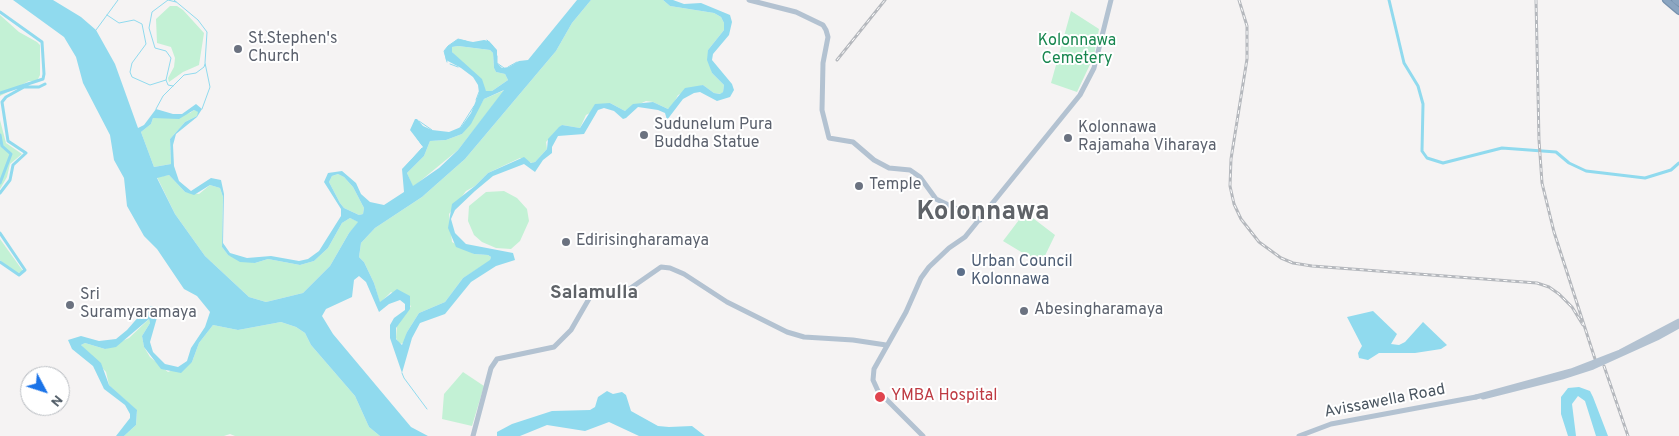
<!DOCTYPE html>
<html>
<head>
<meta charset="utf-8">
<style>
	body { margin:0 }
	#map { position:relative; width:1679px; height:436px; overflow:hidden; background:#f5f3f3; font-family:Overpass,sans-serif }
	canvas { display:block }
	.north { position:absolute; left:20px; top:366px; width:50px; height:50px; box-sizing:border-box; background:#fff; border:1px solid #b7bbc0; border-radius:50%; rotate:130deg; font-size:14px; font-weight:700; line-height:20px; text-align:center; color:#4a5661 }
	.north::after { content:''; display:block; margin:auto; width:18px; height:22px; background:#1a73e8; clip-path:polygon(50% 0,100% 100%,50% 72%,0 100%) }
</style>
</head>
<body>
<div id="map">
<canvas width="1679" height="436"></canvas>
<div class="north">N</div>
</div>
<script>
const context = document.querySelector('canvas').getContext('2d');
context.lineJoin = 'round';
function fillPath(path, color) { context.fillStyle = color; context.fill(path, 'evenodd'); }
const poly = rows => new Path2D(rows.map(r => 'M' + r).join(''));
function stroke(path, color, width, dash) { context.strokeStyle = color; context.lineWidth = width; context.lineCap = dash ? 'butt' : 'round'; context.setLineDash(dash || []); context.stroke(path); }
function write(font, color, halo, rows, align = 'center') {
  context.font = font + ' Overpass,sans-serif'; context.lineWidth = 4; context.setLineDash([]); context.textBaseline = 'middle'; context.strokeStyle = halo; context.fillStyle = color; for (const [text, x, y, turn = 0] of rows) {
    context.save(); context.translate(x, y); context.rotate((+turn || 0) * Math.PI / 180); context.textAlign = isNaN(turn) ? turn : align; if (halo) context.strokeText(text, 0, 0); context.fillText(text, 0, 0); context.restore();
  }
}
fillPath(poly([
	[591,0,663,0,670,6,714,13,721,17,724,23,724,30,708,50,712,73,724,85,723,92,721,94,714,93,703,85,678,95,673,105,668,109,653,102,646,101,625,111,610,103,586,115,580,128,562,125,546,142,547,149,535,162,532,163,520,158,488,173,475,186,466,191,449,214,452,242,474,254,488,255,491,257,490,261,463,278,445,302,419,313,407,332,405,343,399,344,396,338,397,325,411,306,391,292,380,303,374,283,364,262,359,257,361,243,375,228,422,197,465,159,556,51,572,23],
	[170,6,177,6,183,10,204,33,199,65,183,72,169,82,168,78,174,67,175,58,171,47,157,43,156,19],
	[1071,11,1099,29,1094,56,1077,92,1051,83],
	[0,15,19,32,37,42,40,45,40,75,37,81,29,81,0,96],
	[458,46,490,50,493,53,494,68,496,72,505,74,508,80,492,91,486,91,452,52,452,47],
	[505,90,458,150,413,187,407,173,424,156,430,141,446,140,462,134,484,99],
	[194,110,199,112,197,116,185,122,170,139,171,164,154,167,141,132,151,124,153,118,190,113],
	[0,120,6,143,22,154,10,164,7,177,0,189],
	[338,174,344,177,353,187,364,208,363,214,359,215,344,208,340,203,329,182,332,176],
	[169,175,185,192,199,194,210,185,220,188,223,197,222,247,228,255,255,263,268,259,300,265,314,261,328,248,342,223,350,218,359,222,349,233,330,266,303,293,266,302,249,297,205,256,175,214,157,177],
	[504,191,517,198,527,209,529,221,520,241,511,249,496,248,482,242,474,235,468,221,469,206,486,192],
	[1025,212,1055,235,1041,264,1003,241],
	[0,239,23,271,16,274,0,260],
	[149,319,150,323,142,336,144,347,150,357,168,372,192,362,199,343,213,325,238,330,281,322,296,327,305,333,311,345,355,396,369,427,380,436,235,436,230,434,224,436,124,436,136,425,137,411,109,385,106,372,81,345,85,343,105,349,129,338],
	[463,372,484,386,472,426,442,419,444,394]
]), '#c3f1d5');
fillPath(poly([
	[13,0,53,0,81,17,96,30,115,64,138,128,144,125,156,109,173,114,182,114,196,104,202,109,197,117,176,134,173,145,174,166,179,181,191,191,211,178,221,180,224,194,223,243,230,253,247,258,271,256,299,261,308,259,319,251,341,216,341,209,324,182,328,173,342,171,356,183,361,194,370,202,384,205,404,192,402,169,423,147,410,130,415,119,417,119,423,126,432,130,449,132,461,127,471,113,479,93,478,85,473,77,461,68,446,60,444,51,448,46,458,39,473,42,484,40,489,41,497,50,497,63,502,68,509,67,519,61,528,60,577,0,591,0,572,23,556,51,465,159,422,197,375,228,361,243,359,257,364,262,374,283,380,302,397,289,410,296,410,309,396,328,396,339,402,345,407,332,419,313,445,302,463,278,490,260,491,257,488,255,474,254,456,247,448,228,452,204,475,186,488,173,524,157,531,163,535,162,547,149,548,139,559,127,562,125,580,128,595,104,610,103,625,111,633,104,653,102,668,109,685,88,703,85,714,93,720,94,723,92,724,85,712,73,707,60,708,50,724,30,724,23,721,17,714,13,670,6,663,0,673,0,684,4,701,3,730,15,732,22,729,35,713,54,712,60,732,84,734,90,730,97,717,101,700,92,694,93,683,99,667,120,665,113,658,110,638,107,626,118,623,119,614,111,604,108,598,110,584,134,558,136,552,147,552,153,543,160,535,172,524,164,493,176,475,191,455,210,451,219,455,233,466,244,513,253,515,260,496,266,471,282,445,314,420,323,412,338,402,373,390,338,390,325,394,318,405,310,405,304,400,300,389,304,379,312,366,282,359,276,354,280,352,297,326,309,322,316,333,334,411,427,428,436,380,436,369,427,355,396,311,345,305,333,296,327,281,322,238,330,213,325,199,343,192,362,181,373,161,369,144,347,142,336,150,323,149,319,116,347,105,349,85,343,81,345,101,363,109,385,137,410,136,425,124,436,116,436,130,418,130,414,125,405,104,389,93,366,72,349,68,340,81,336,99,341,116,339,127,330,147,307,153,306,158,314,150,342,153,352,165,364,178,367,187,361,191,348,205,327,210,312,197,296,184,289,157,249,144,236,127,206,124,178,114,160,110,135,83,83,76,57,64,37],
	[458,46,490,50,493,53,494,68,496,72,505,74,508,80,492,91,486,91,482,79,452,52,452,47],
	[504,90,458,150,439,168,413,186,407,173,424,156,430,141,446,140,462,134,471,124,484,99],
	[194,110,198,112,197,116,185,122,170,139,171,164,154,167,141,132,151,124,153,118,179,119],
	[338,174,344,177,353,187,364,208,363,214,359,215,344,208,340,203,329,182,332,176],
	[169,175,185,192,194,195,210,185,220,188,223,197,222,247,228,255,240,262,255,263,268,259,300,265,314,261,328,248,342,223,350,218,358,222,349,233,330,266,303,293,266,302,249,297,205,256,175,214,157,178],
	[1373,311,1397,334,1391,344,1399,345,1405,342,1423,322,1447,345,1441,349,1415,353,1379,353,1368,360,1359,358,1358,353,1362,346,1347,317],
	[1579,387,1590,391,1593,397,1608,436,1596,436,1585,401,1578,396,1572,404,1576,436,1568,436,1561,414,1561,397,1568,388],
	[607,391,613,394,622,392,626,395,631,411,658,426,669,427,692,426,705,436,639,436,609,422,585,431,547,425,520,436,497,436,497,432,512,424,552,411,590,410,595,407,598,397]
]), '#90daee');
stroke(poly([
	[174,0,198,20,207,32,205,63,210,87,202,109],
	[107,15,119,23,134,20,142,24,146,44,132,63,130,72,132,77,150,85,166,80],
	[96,30,118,0],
	[487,40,493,46],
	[497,56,497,63,504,68],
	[447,62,444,51,448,46,458,39,466,41],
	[450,64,458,67],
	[508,67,517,62],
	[173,86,168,85,166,80,171,58,166,51,155,48,149,28,152,12,168,0,176,2],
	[476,100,479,92],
	[156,109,163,96,184,75,196,73,204,67,205,64],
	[419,121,432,130],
	[460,128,474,106],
	[417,138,422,145],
	[406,166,422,148],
	[402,373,404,378,427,409]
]), '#90daee', 1);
stroke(poly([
	[1389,0,1404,63,1418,86,1423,104,1422,151,1427,158,1443,163,1502,148,1556,152,1569,163,1586,171,1645,178,1671,170,1679,163],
	[0,12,42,42,44,74,43,79,0,93],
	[0,135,2,146,11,154,0,183],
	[0,193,10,180,13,165,26,153,8,141,2,102,6,97,24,87,39,87,45,84],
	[0,233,25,270,19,275,0,262]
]), '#90daee', 3);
const highway = poly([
	[1666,0,1679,11],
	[1675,0,1679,3]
]);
stroke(highway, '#7690ad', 8);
stroke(poly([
	[749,0,796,12,823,25,826,30,828,37,823,63,822,110,829,138,853,142,874,160,889,168,910,170,920,177,936,199,980,220],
	[473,436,491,368,497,359,554,347,571,330,590,297,625,292,661,267,670,268,684,274,727,302,787,332,804,337,853,340,886,345],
	[923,436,878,391,873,380,874,369,906,312,921,278,929,267,949,248,965,237,1080,95,1094,68,1111,0],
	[1299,436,1331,424,1476,397]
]), '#b3c2d1', 5);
stroke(highway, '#8ba5c1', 5.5);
const rail = poly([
	[1239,0,1247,26,1247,59,1231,159,1230,186,1234,204,1241,219,1259,242,1281,258,1293,263,1312,266,1537,283,1549,287,1559,294,1572,307,1583,325],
	[1536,0,1539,140,1542,183,1554,232,1595,359],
	[837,60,885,0],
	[1604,366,1628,436]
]);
stroke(rail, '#b5b8bd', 3);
stroke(rail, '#fff', 1, [4]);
stroke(poly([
	[1476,397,1571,371,1620,352,1679,321],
	[1483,397,1562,377,1593,367,1657,338,1679,326]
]), '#b3c2d1', 5);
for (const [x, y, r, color] of [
	[238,49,5,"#6b7280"],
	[644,135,5,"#6b7280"],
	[1068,138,5,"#6b7280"],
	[859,186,5,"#6b7280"],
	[566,242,5,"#6b7280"],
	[961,272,5,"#5c6f8a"],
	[70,305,5,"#6b7280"],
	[1024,311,5,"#6b7280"],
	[880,397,6,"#e0444e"]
]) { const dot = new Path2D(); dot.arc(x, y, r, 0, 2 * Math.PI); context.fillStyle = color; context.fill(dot); stroke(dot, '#fff', 2); }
write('16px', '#5b616d', '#fff', [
	["St.Stephen's",248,40],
	["Church",248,58],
	["Sudunelum Pura",654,126],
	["Buddha Statue",654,144],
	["Kolonnawa",1078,129],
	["Rajamaha Viharaya",1078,147],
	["Temple",869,186],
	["Edirisingharamaya",576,242],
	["Sri",80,296],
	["Suramyaramaya",80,314],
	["Abesingharamaya",1034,311]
], 'left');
write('16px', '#17864f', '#fff', [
	["Kolonnawa",1077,42],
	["Cemetery",1077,60]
]);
write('16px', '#4e5e75', '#fff', [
	["Urban Council",971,263],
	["Kolonnawa",971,281]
], 'left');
write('16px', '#be3a42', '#fff', [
	["YMBA Hospital",891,397]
], 'left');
write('16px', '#4a5661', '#fff', [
	["Avissawella Road",1385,402,-11]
]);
write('bold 19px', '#5f6368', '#fff', [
	["Salamulla",594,294]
]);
write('bold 26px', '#5f6368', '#fff', [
	["Kolonnawa",983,214]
]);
</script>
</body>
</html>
